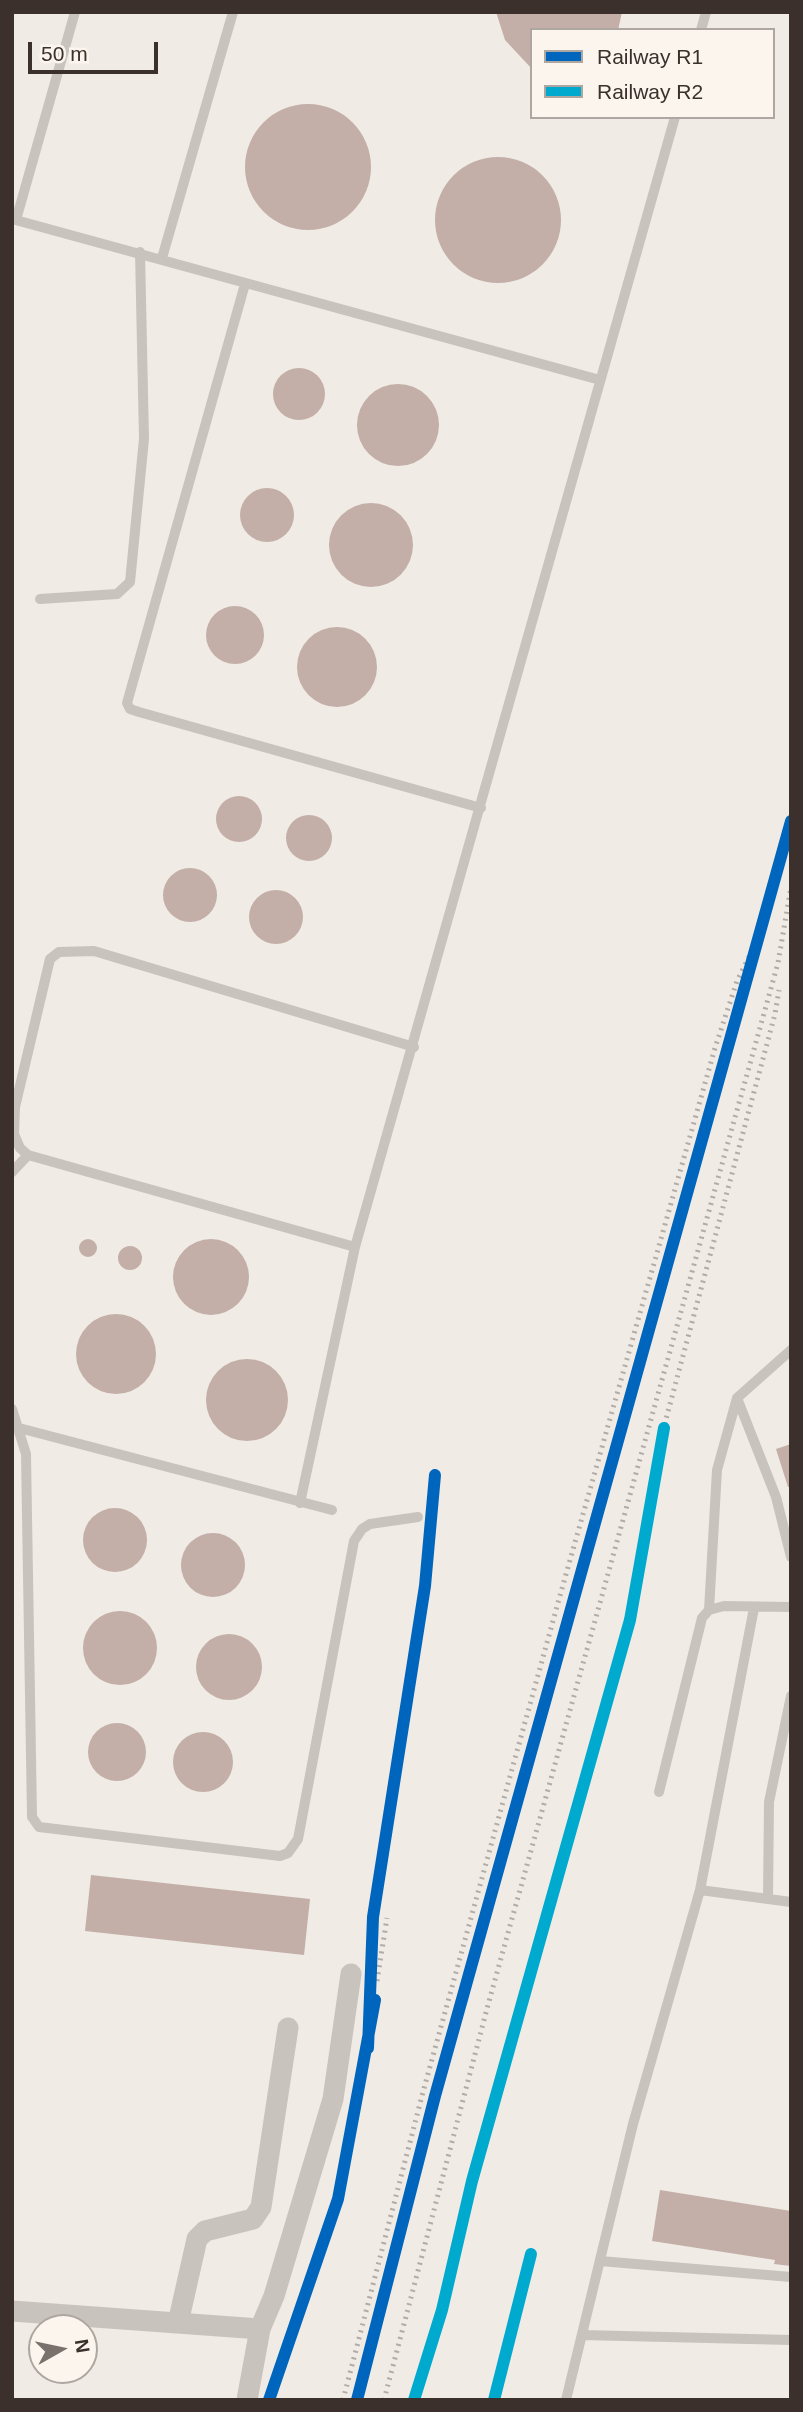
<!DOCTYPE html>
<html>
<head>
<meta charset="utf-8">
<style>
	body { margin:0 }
	#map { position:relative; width:803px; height:2412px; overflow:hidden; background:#f0ebe5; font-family:Helvetica,sans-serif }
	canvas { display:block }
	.frame { position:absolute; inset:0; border:14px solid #3b302b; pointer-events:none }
	.legend { position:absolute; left:530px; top:28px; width:245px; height:91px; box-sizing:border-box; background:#fbf5ee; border:2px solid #aea6a0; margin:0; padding:9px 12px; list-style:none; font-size:21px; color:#3b302b }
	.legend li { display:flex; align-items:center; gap:14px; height:35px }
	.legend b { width:35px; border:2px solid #aea6a0 }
	.north { position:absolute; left:28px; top:2314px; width:70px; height:70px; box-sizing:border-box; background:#fbf5ee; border:2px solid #aea6a0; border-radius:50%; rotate:81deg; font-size:19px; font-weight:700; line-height:28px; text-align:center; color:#3b302b }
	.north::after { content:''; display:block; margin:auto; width:24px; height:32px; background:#7a716c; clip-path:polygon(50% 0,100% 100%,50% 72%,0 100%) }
	.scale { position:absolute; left:28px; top:42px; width:130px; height:32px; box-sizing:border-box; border:4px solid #3b302b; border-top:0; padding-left:9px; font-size:21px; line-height:24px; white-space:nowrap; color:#3b302b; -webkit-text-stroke:5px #fbf5ee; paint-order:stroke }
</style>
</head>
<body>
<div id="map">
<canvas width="803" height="2412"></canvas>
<div class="frame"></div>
<ul class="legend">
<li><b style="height:9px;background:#0065bd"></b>Railway R1</li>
<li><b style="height:9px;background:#00a9ce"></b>Railway R2</li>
</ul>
<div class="north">N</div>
<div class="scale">50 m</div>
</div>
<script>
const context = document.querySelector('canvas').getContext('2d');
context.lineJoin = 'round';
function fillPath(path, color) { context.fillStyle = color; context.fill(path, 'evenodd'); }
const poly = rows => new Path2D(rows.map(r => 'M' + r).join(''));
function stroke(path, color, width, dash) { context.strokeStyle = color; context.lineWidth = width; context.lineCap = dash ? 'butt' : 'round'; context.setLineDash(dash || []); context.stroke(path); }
fillPath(poly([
	[496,12,622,12,618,30,532,30,532,69,505,40],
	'245 167a63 63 0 1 1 126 0a63 63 0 1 1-126 0Z',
	'435 220a63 63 0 1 1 126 0a63 63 0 1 1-126 0Z',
	'273 394a26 26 0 1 1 52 0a26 26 0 1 1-52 0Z',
	'357 425a41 41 0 1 1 82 0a41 41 0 1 1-82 0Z',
	'240 515a27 27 0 1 1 54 0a27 27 0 1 1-54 0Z',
	'329 545a42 42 0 1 1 84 0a42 42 0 1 1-84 0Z',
	'206 635a29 29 0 1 1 58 0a29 29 0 1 1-58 0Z',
	'297 667a40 40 0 1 1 80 0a40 40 0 1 1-80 0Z',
	'216 819a23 23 0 1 1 46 0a23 23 0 1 1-46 0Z',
	'286 838a23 23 0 1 1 46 0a23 23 0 1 1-46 0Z',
	'163 895a27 27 0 1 1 54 0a27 27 0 1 1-54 0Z',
	'249 917a27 27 0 1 1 54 0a27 27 0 1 1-54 0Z',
	'173 1277a38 38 0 1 1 76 0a38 38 0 1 1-76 0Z',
	'79 1248a9 9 0 1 1 18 0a9 9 0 1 1-18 0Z',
	'118 1258a12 12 0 1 1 24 0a12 12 0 1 1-24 0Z',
	'76 1354a40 40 0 1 1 80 0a40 40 0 1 1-80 0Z',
	'206 1400a41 41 0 1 1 82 0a41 41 0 1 1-82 0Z',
	[791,1444,791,1487,788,1487,776,1449],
	'83 1540a32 32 0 1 1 64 0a32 32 0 1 1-64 0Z',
	'181 1565a32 32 0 1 1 64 0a32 32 0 1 1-64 0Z',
	'83 1648a37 37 0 1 1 74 0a37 37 0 1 1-74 0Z',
	'196 1667a33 33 0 1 1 66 0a33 33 0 1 1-66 0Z',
	'88 1752a29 29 0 1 1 58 0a29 29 0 1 1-58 0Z',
	'173 1762a30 30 0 1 1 60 0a30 30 0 1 1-60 0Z',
	[91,1875,310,1899,304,1955,85,1931],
	[660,2190,791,2211,791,2266,774,2264,775,2260,652,2241]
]), '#c3afa7');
stroke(poly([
	[701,30,706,12],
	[12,219,600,380],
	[16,220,75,12],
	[162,258,233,12],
	[245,284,127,703,130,709,139,712,481,808],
	[40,599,117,594,130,582,144,439,140,252],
	[12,1172,28,1155],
	[355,1247,28,1155,20,1148,14,1134,15,1107,50,959,59,952,94,951,414,1047],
	[737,1398,776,1497,791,1557],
	[12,1409,26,1454,32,1817,39,1827,280,1856,288,1853,298,1839,354,1541,362,1529,370,1524,418,1517],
	[19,1428,332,1510],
	[300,1503,355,1247,675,117],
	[709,1610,717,1470,737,1398,791,1350],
	[659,1792,702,1618,709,1610,724,1606,791,1607],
	[700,1890,754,1608],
	[768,1898,769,1802,791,1696],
	[600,2261,791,2277],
	[582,2335,791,2340],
	[566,2400,633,2124,700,1890,791,1902]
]), '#c9c3be', 10);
stroke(poly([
	[12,2311,260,2329],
	[178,2323,197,2239,205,2231,253,2219,261,2207,288,2028],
	[247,2400,260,2329,274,2296,333,2099,351,1974]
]), '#c9c3be', 21);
stroke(poly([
	[377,1981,387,1918],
	[368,2048,373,1917,425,1586,435,1475],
	[269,2400,338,2199,369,2040],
	[343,2400,423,2092,559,1599,715,1048,737,981,755,945],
	[384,2400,488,2005,778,963,791,887],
	[414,2400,442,2310,472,2181,630,1620,666,1419,775,1014,779,990],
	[494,2400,531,2254]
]), '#b1aca8', 5, [2, 5]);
stroke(poly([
	[368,2048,373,1917,425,1586,435,1475],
	[269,2400,338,2199,375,2000],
	[357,2400,435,2096,791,821]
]), '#0065bd', 12);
stroke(poly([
	[414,2400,442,2310,472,2181,630,1620,664,1428],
	[494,2400,531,2254]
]), '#00a9ce', 12);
</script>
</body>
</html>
